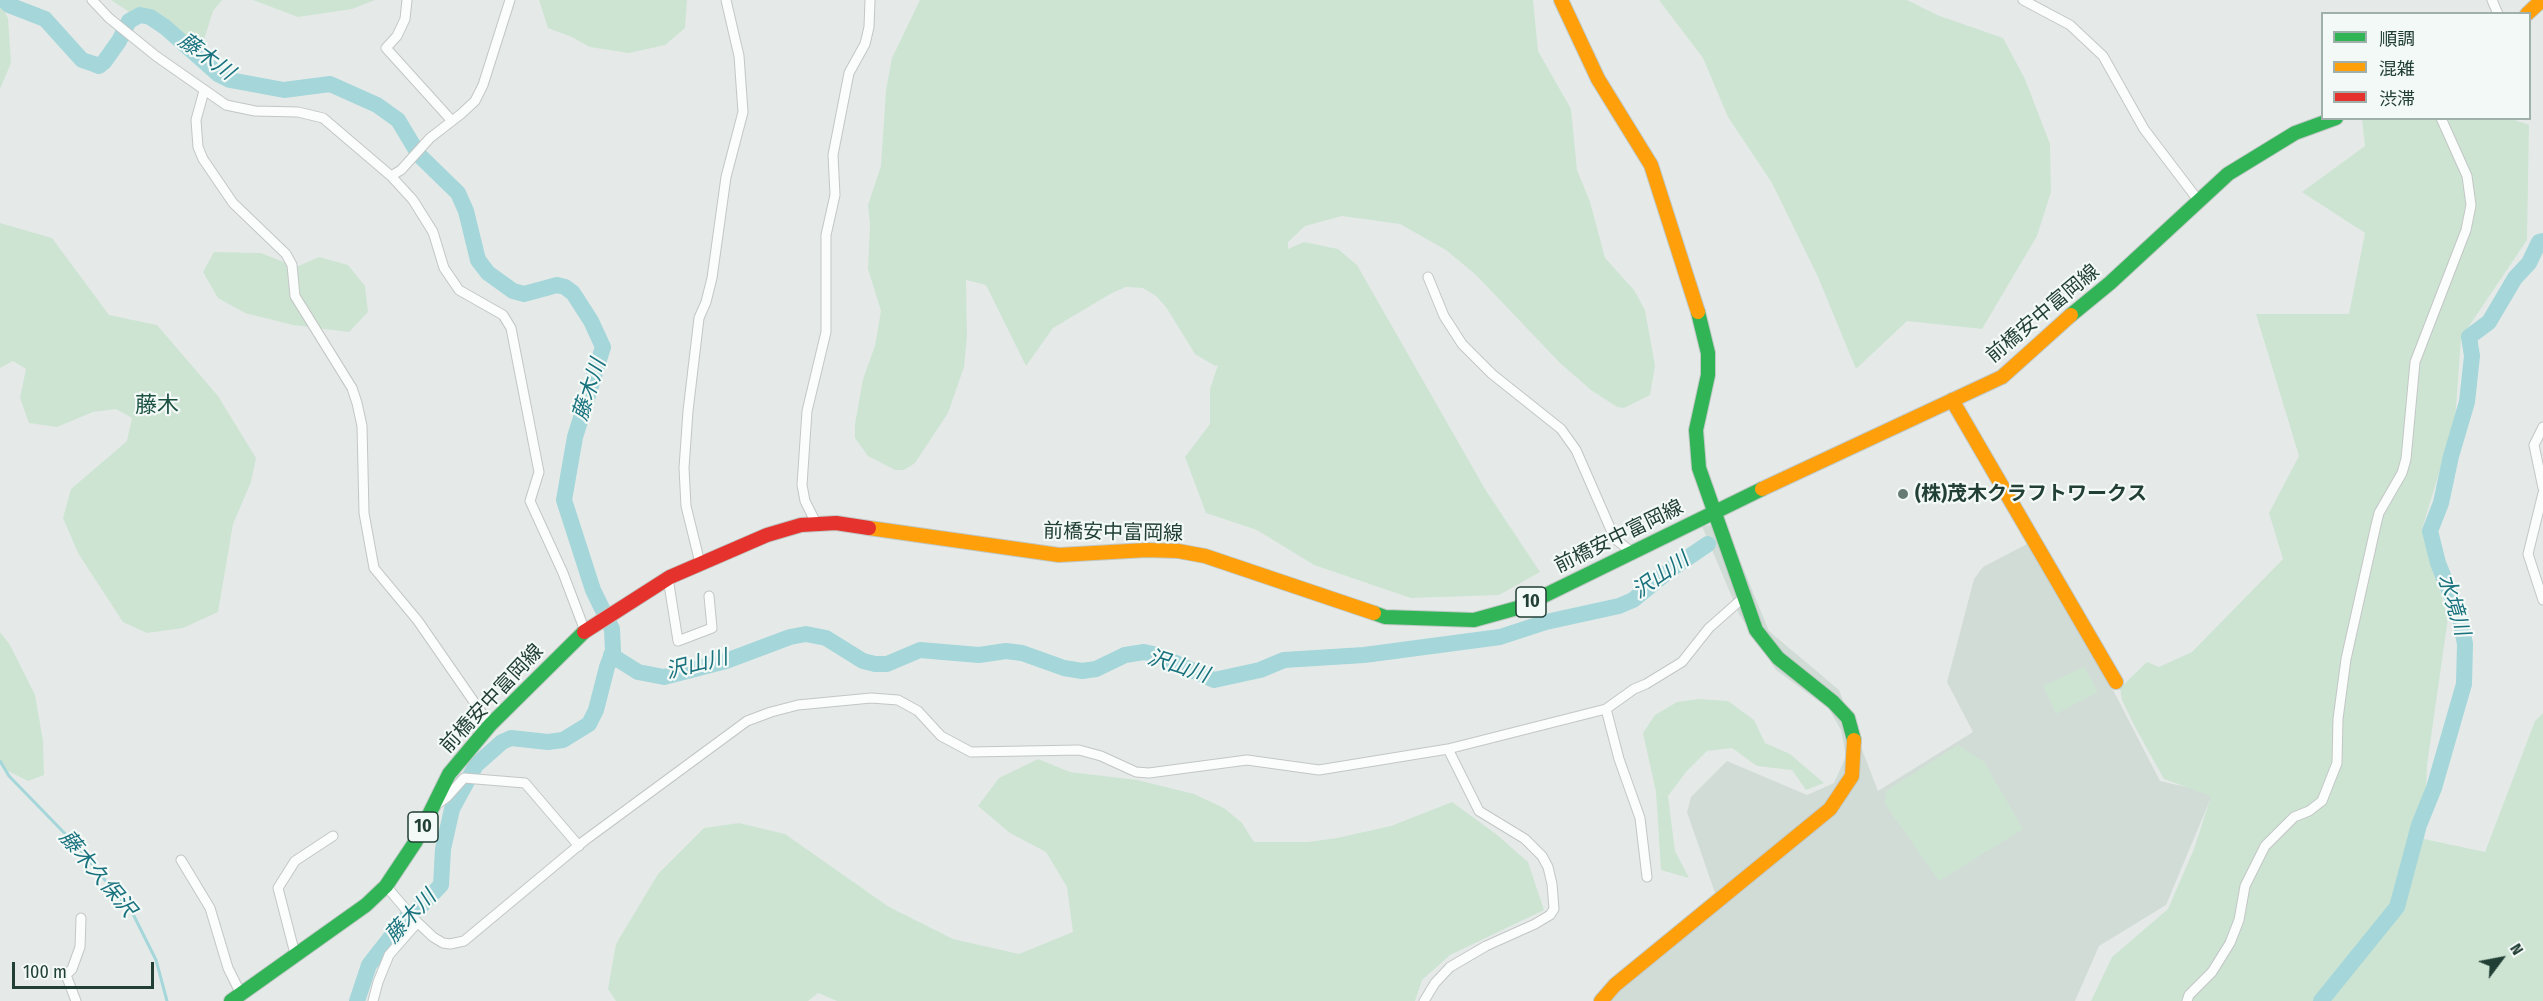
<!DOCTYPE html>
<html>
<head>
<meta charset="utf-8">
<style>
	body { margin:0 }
	#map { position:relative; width:2543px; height:1001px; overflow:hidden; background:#e5eae8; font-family:"Fira Sans Condensed","Noto Sans JP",sans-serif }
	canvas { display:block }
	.legend { position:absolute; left:2321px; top:12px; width:210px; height:108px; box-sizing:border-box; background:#f3f9f6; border:2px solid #9fafa9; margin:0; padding:8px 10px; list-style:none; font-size:18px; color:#213f35 }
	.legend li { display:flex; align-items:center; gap:12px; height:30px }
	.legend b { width:30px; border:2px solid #9fafa9 }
	.north { position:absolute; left:2471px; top:929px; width:60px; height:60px; -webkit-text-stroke:4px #f3f9f6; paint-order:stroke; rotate:58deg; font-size:16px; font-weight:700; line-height:24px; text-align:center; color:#213f35 }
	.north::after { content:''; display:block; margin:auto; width:21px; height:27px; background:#213f35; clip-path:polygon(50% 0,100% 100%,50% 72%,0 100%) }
	.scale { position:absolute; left:12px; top:962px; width:142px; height:27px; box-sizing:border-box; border:3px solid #213f35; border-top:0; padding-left:8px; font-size:18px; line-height:21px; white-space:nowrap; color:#213f35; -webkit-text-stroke:4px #f3f9f6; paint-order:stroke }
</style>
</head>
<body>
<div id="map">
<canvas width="2543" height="1001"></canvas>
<ul class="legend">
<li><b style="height:8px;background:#30b455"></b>順調</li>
<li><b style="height:8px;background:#ff9f0a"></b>混雑</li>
<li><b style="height:8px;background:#e5322d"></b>渋滞</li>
</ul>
<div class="north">N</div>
<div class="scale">100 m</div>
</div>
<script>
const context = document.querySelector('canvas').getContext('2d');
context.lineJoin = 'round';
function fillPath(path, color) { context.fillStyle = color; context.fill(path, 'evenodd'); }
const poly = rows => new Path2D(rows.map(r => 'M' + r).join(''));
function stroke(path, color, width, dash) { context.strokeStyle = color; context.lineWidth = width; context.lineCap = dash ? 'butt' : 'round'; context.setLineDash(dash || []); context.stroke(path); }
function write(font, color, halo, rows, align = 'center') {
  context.font = font + ' "Fira Sans Condensed","Noto Sans JP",sans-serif'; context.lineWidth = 4.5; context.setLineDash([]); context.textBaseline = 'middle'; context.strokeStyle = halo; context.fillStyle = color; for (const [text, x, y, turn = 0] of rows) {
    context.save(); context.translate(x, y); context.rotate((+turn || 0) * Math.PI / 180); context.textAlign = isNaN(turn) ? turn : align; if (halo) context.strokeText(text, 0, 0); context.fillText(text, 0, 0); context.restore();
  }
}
fillPath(poly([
	[1725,524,1769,631,1839,690,1878,791,1973,732,1947,682,1974,579,1983,567,2027,544,2111,686,2160,781,2213,793,2166,905,2099,946,2075,1001,1593,1001,1611,980,1715,893,1687,812,1691,797,1727,761,1807,795,1834,783,1846,756,1841,730,1829,709,1776,670,1739,614,1702,526]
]), '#d2dcd7');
fillPath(poly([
	[111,0,222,0,213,11,204,40,194,48,152,27],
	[253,0,375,0,352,9,298,17],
	[539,0,687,0,685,28,665,45,629,53,590,47,572,37,548,28],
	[920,0,1533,0,1538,51,1571,109,1577,170,1590,202,1605,258,1634,290,1645,310,1655,366,1650,395,1624,408,1617,407,1591,390,1561,364,1476,275,1446,250,1400,224,1342,216,1305,226,1288,242,1288,249,1304,242,1338,249,1357,265,1485,489,1540,572,1499,595,1411,598,1314,565,1257,530,1206,513,1185,457,1210,424,1210,389,1218,365,1215,366,1195,354,1166,307,1156,296,1143,288,1126,287,1112,293,1053,328,1026,366,986,285,966,280,967,336,964,367,948,413,915,463,909,467,903,470,895,470,868,456,855,438,855,424,863,379,875,346,881,311,868,269,870,225,868,205,881,166,886,90,892,58],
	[1659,0,1907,0,1937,15,2003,38,2025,79,2050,144,2051,192,2037,236,1982,329,1907,321,1856,369,1818,277,1772,183,1728,117,1703,58],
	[0,4,8,18,11,63,0,89],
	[2509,118,2529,125,2527,240,2461,338,2455,421,2422,529,2448,618,2427,765,2424,839,2485,852,2535,721,2543,713,2543,1001,2091,1001,2112,957,2168,909,2194,849,2211,796,2164,779,2135,727,2122,700,2120,688,2147,662,2159,667,2192,652,2283,559,2269,513,2299,456,2256,314,2349,314,2365,233,2302,192,2365,146,2362,119],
	[0,223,52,238,109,315,157,325,218,396,256,458,251,482,233,524,218,612,183,628,147,633,123,622,78,553,63,518,71,489,127,441,132,418,116,409,93,412,57,427,29,423,20,398,26,369,13,361,0,368],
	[214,252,261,253,296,267,319,257,348,265,365,286,368,312,349,332,293,325,245,313,218,298,203,272],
	[0,632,10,645,35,695,43,741,44,775,28,781,6,770,0,761],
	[2084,667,2098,692,2056,714,2043,686],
	[1699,699,1728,701,1754,720,1765,743,1790,754,1824,783,1806,790,1792,770,1757,766,1732,748,1707,751,1686,772,1668,796,1675,851,1689,878,1661,870,1656,792,1643,733,1655,715,1677,702],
	[1958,745,1984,762,2023,829,1939,881,1885,804,1886,791],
	[1038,759,1070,772,1137,780,1194,794,1224,808,1242,823,1254,842,1308,842,1337,838,1391,826,1452,802,1496,834,1528,862,1544,910,1450,955,1422,980,1415,1001,837,1001,818,993,808,1001,616,1001,608,989,616,944,658,874,704,828,739,823,785,834,889,907,953,939,1019,954,1073,932,1067,887,1046,852,1010,833,978,806,999,778]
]), '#cde4d3');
stroke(poly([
	[0,761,9,776,77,846,133,914,156,960,167,1001]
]), '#a4d6da', 3);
stroke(poly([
	[4,0,9,5,45,19,82,60,94,64,99,66,104,62,119,41,129,21,140,15,150,17,165,27,218,74,230,80,284,90,330,84,377,105,398,120,419,155,458,193,466,211,478,260,488,273,513,291,524,294,557,285,565,287,573,293,591,321,603,347,575,437,564,500,593,590,612,629,613,651,607,667,596,710,589,724,563,740,548,742,511,738,502,742,476,765,452,809,443,849,441,885,419,908,405,919,369,965,357,1001],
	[611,655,638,672,664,677,726,661,790,637,806,634,826,638,863,661,875,664,887,664,920,650,979,655,1006,651,1022,653,1064,668,1082,671,1096,669,1125,655,1144,652,1158,655,1214,680,1260,670,1284,660,1364,655,1500,637,1546,622,1619,606,1633,600,1671,569,1708,544],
	[2321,1001,2397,907,2419,825,2434,788,2464,684,2465,644,2460,618,2438,563,2430,531,2441,503,2451,456,2467,402,2472,356,2469,337,2489,322,2515,278,2529,263,2539,242,2543,241]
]), '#a4d6da', 16);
const street = poly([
	[92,0,109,18,156,56,226,105,255,111,298,112,323,118,391,176,413,200,433,232,444,268,459,290,503,315,511,328,539,472,530,501,563,573,585,631],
	[407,0,405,19,397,36,386,48,452,121],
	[2023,0,2070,25,2103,56,2144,129,2198,200],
	[2492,0,2498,14],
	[204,91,196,120,198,147,203,159,233,203,286,254,292,265,295,296,352,388,357,403,362,426,364,513,374,568,418,621,490,725],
	[391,176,401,170,430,138,461,114,475,101,483,85,510,0],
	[1428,277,1444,316,1462,344,1492,374,1561,429,1576,450,1615,539,1632,552],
	[2543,427,2534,445,2543,488],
	[817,525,805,501,802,485,807,411,826,332,826,235,835,195,833,155,849,73,865,44,869,27,870,0],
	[700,563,686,506,684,468,688,411,699,318,706,302,712,278,726,177,743,112,739,56,726,0],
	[668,578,678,641,712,628,709,596],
	[2543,600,2528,554,2543,493],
	[1606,709,1619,759,1640,818,1647,877],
	[436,805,447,797,464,778,525,783,579,846],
	[181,860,210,908,228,968,241,994],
	[386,886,414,919,433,937,443,943,450,944,464,941,584,841,747,721,771,712,798,705,871,698,898,700,918,711,941,736,971,752,1079,750,1101,756,1136,772,1149,773,1247,760,1319,770,1448,749,1606,709,1634,689,1646,684,1682,662,1709,628,1744,597],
	[295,954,278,888,295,861,333,836],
	[76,1001,66,975,72,969,80,947,81,918],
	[373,1001,378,982,389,955,417,923],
	[1424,1001,1435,983,1450,967,1486,946,1535,924,1550,915,1554,909,1552,884,1548,867,1542,856,1525,839,1479,811,1448,749],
	[2187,1001,2189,995,2212,972,2230,943,2239,920,2245,886,2265,846,2294,817,2309,811,2322,801,2337,763,2338,719,2346,659,2376,525,2379,513,2402,473,2406,459,2415,362,2466,230,2471,205,2467,176,2441,118]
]);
const fast = poly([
	[1698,312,1708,353,1708,375,1696,430,1699,468,1756,630,1778,658,1833,702,1848,718,1854,740],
	[2071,315,2110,283,2228,174,2295,133,2336,118],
	[1374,613,1385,617,1474,620,1521,607,1762,489],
	[231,1001,366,905,386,886,416,841,449,774,490,725,584,632]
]);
const slow = poly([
	[1561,0,1598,79,1651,165,1698,312],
	[2527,14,2542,0],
	[1952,400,2116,682],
	[1762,489,2002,377,2071,315],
	[869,528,1059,555,1147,550,1178,551,1205,556,1374,613],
	[1601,1001,1615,985,1830,809,1852,776,1854,740]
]);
const jam = poly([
	[584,632,670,577,767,535,801,525,836,523,869,528]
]);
stroke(street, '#c2c7c5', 11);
stroke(fast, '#c0c8c5', 16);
stroke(slow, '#c0c8c5', 16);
stroke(jam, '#c0c8c5', 16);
stroke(street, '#fbfcfc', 9);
stroke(fast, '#30b455', 14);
stroke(slow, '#ff9f0a', 14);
stroke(jam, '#e5322d', 14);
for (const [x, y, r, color] of [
	[1903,494,6,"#667b74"]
]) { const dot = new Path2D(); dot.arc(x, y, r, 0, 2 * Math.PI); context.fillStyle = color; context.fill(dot); stroke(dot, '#f3f9f6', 2); }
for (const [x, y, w] of [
	[1531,602,30],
	[423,827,30]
]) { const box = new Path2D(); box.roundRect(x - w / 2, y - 15, w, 30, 4.5); context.fillStyle = '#f3f9f6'; context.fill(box); stroke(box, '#213f35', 1.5); }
write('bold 18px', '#213f35', null, [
	["10",1531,602],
	["10",423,827]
]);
write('20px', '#213f35', '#f3f9f6', [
	["前橋安中富岡線",2043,314,-40],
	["前橋安中富岡線",1113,533,1],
	["前橋安中富岡線",1619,537,-26],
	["前橋安中富岡線",492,699,-47]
]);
write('bold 20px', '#213f35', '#f3f9f6', [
	["(株)茂木クラフトワークス",1915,494]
], 'left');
write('italic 21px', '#18727e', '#f3f9f6', [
	["藤木川",206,57,36],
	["藤木川",590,390,-72],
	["沢山川",1661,576,-35],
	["水境川",2453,605,73],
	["沢山川",697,665,-14],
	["沢山川",1178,667,18],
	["藤木久保沢",97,874,50],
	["藤木川",411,917,-47]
]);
write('22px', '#1c5242', '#f3f9f6', [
	["藤木",157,406]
]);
</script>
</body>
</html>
